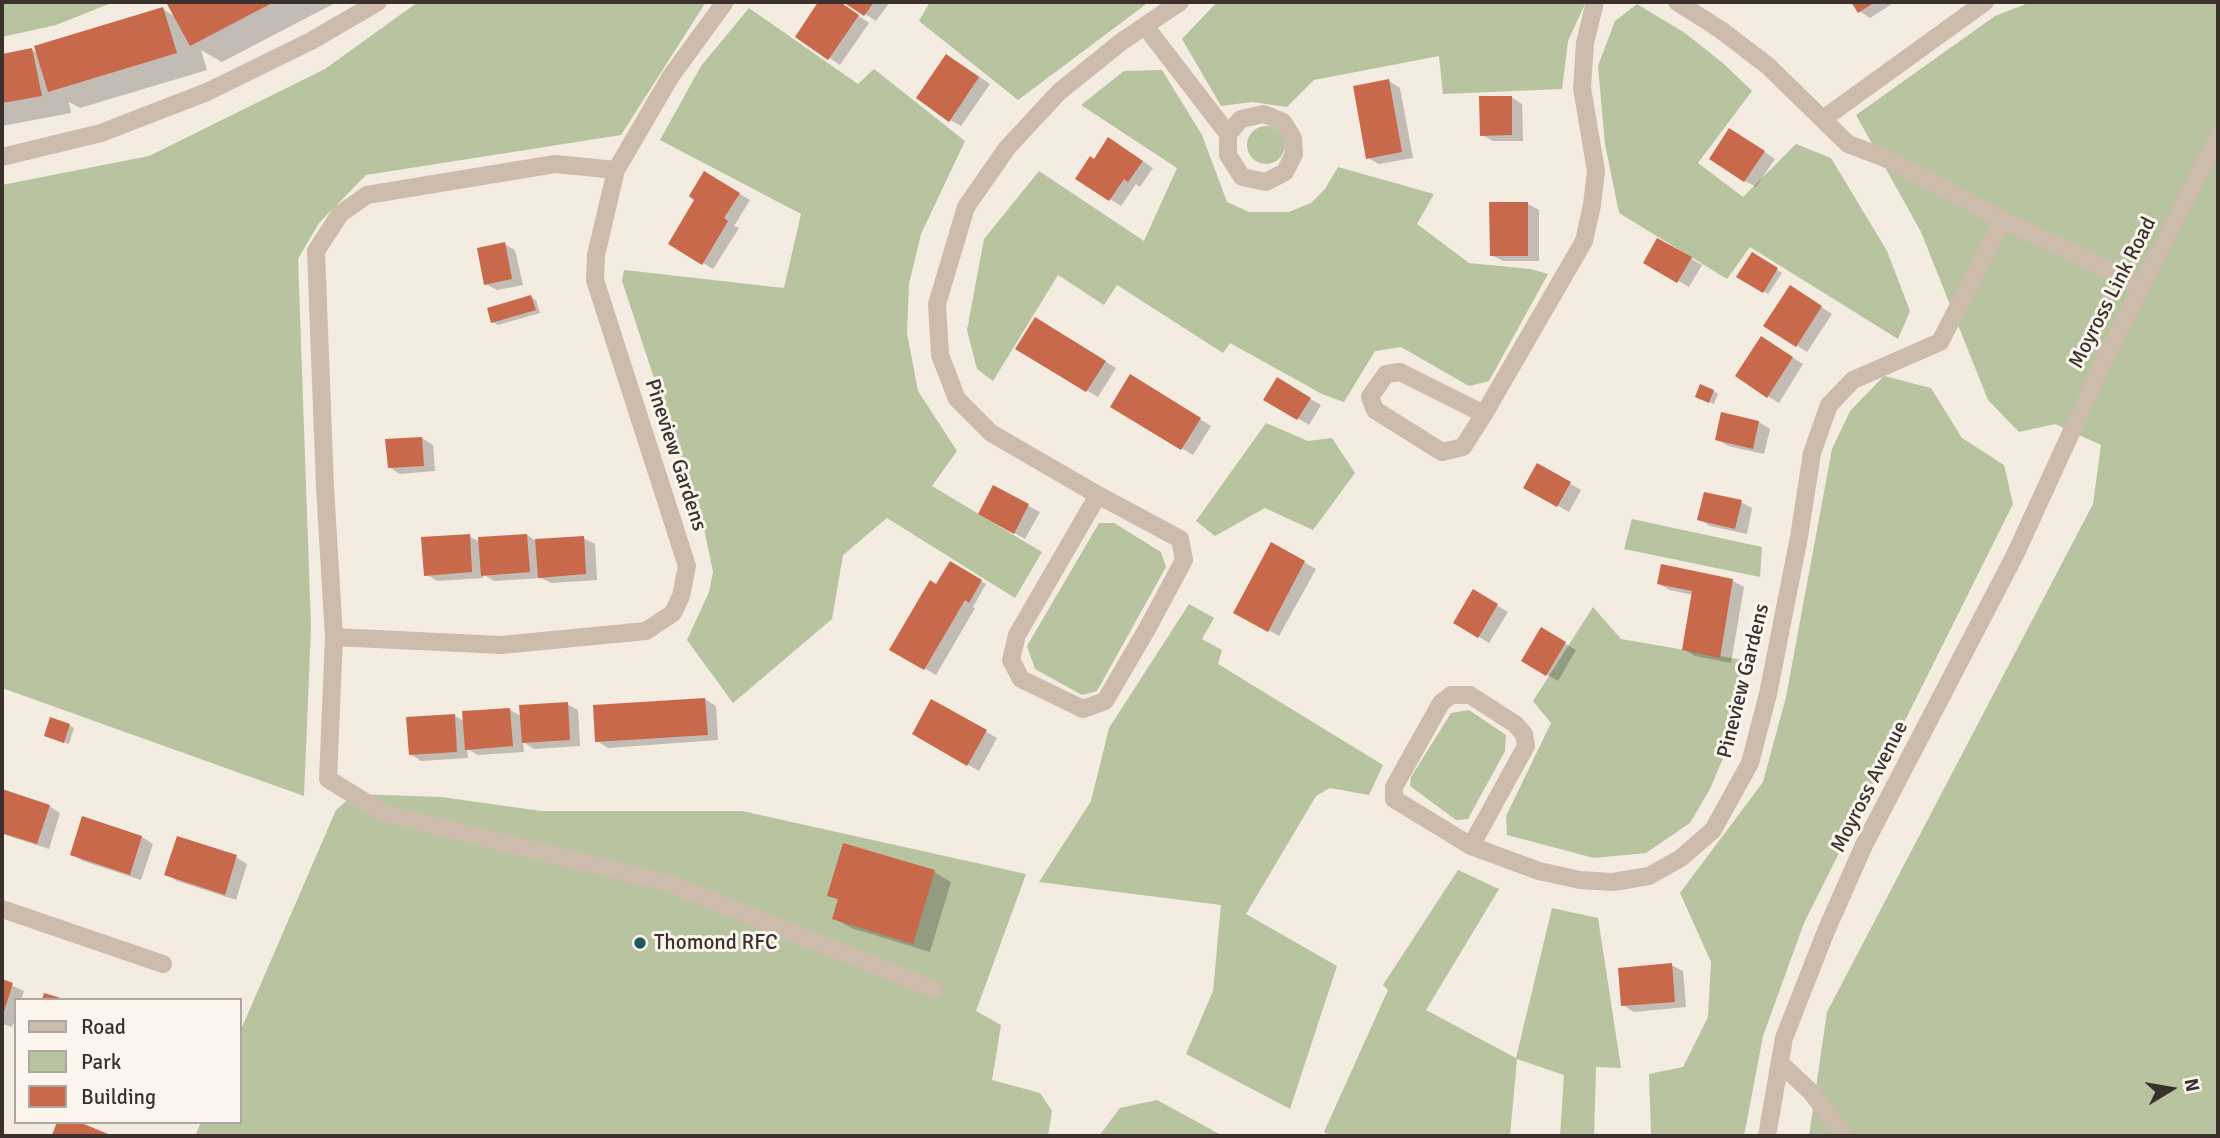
<!DOCTYPE html>
<html>
<head>
<meta charset="utf-8">
<style>
	body { margin:0 }
	#map { position:relative; width:2220px; height:1138px; overflow:hidden; background:#f4ebe1; font-family:Signika,sans-serif }
	canvas { display:block }
	.frame { position:absolute; inset:0; border:4px solid #3b302b; pointer-events:none }
	.legend { position:absolute; left:14px; top:998px; width:228px; height:126px; box-sizing:border-box; background:#fbf5ee; border:2px solid #aea6a0; margin:0; padding:9px 12px; list-style:none; font-size:21px; color:#3b302b }
	.legend li { display:flex; align-items:center; gap:14px; height:35px }
	.legend b { width:35px; border:2px solid #aea6a0 }
	.north { position:absolute; left:2136px; top:1054px; width:70px; height:70px; -webkit-text-stroke:5px #fbf5ee; paint-order:stroke; rotate:79deg; font-size:19px; font-weight:700; line-height:28px; text-align:center; color:#3b302b }
	.north::after { content:''; display:block; margin:auto; width:24px; height:32px; background:#3b302b; clip-path:polygon(50% 0,100% 100%,50% 72%,0 100%) }
</style>
</head>
<body>
<div id="map">
<canvas width="2220" height="1138"></canvas>
<div class="frame"></div>
<ul class="legend">
<li><b style="height:9px;background:#cdbbac"></b>Road</li>
<li><b style="height:19px;background:#b8c4a0"></b>Park</li>
<li><b style="height:19px;background:#c8694b"></b>Building</li>
</ul>
<div class="north">N</div>
</div>
<script>
const context = document.querySelector('canvas').getContext('2d');
context.lineJoin = 'round';
function fillPath(path, color) { context.fillStyle = color; context.fill(path, 'evenodd'); }
const poly = rows => new Path2D(rows.map(r => 'M' + r).join(''));
function stroke(path, color, width, dash) { context.strokeStyle = color; context.lineWidth = width; context.lineCap = dash ? 'butt' : 'round'; context.setLineDash(dash || []); context.stroke(path); }
function write(font, color, halo, rows, align = 'center') {
  context.font = font + ' Signika,sans-serif'; context.lineWidth = 6; context.setLineDash([]); context.textBaseline = 'middle'; context.strokeStyle = halo; context.fillStyle = color; for (const [text, x, y, turn = 0] of rows) {
    context.save(); context.translate(x, y); context.rotate((+turn || 0) * Math.PI / 180); context.textAlign = isNaN(turn) ? turn : align; if (halo) context.strokeText(text, 0, 0); context.fillText(text, 0, 0); context.restore();
  }
}
fillPath(poly([
	[2,2,114,2,56,25,2,37],
	[418,2,706,2,621,135,366,175,319,223,298,259,311,626,304,796,2,688,2,185,149,156,325,69],
	[930,2,1149,2,1018,100,919,21],
	[1217,2,1586,2,1568,41,1562,89,1443,94,1439,56,1314,80,1287,107,1252,102,1221,106,1182,39],
	[2031,2,2218,2,2218,1136,1809,1136,1827,1012,2093,504,2101,445,2055,424,2019,432,1988,400,1921,232,1856,115,1995,16],
	[1637,4,1685,33,1724,64,1752,91,1698,163,1743,197,1796,144,1831,158,1887,251,1910,311,1898,339,1750,247,1727,279,1619,213,1605,144,1598,66,1615,21],
	[749,8,858,84,874,69,965,141,921,234,909,284,907,333,918,391,957,451,932,486,1042,552,1015,598,887,518,843,555,832,619,733,703,687,640,709,592,713,572,705,533,622,281,624,270,784,288,801,214,660,140,701,66],
	[1162,70,1202,135,1227,202,1249,212,1289,212,1311,203,1325,189,1338,167,1434,194,1417,224,1469,263,1530,269,1548,274,1489,381,1469,386,1401,347,1375,351,1344,402,1322,394,1230,343,1223,353,1117,285,1104,305,1058,275,993,381,977,369,967,330,984,239,1039,171,1144,241,1177,168,1081,105,1124,71],
	'1247 145a19 19 0 1 1 38 0a19 19 0 1 1-38 0Z',
	[1884,376,1931,388,1962,438,2004,465,2013,504,1804,923,1763,1036,1744,1136,1651,1136,1649,1074,1683,1067,1708,1017,1711,962,1680,893,1763,782,1786,697,1832,449,1850,411],
	[1266,423,1308,441,1332,438,1355,473,1313,530,1265,508,1215,536,1196,521],
	[1632,519,1762,547,1760,577,1624,549],
	[1099,523,1114,523,1161,552,1166,567,1097,691,1082,695,1035,669,1027,646],
	[1189,604,1214,618,1202,639,1222,650,1218,664,1383,765,1369,795,1330,788,1316,796,1246,914,1337,966,1290,1109,1186,1054,1213,991,1221,905,1039,882,1091,801,1109,728],
	[1593,607,1621,639,1743,660,1735,730,1710,789,1690,823,1646,853,1594,858,1507,835,1506,816,1551,723,1533,701],
	[1469,710,1506,735,1505,751,1468,819,1456,820,1410,786,1411,777,1451,713],
	[354,794,441,797,541,811,742,811,1026,874,976,1011,1001,1025,992,1080,1040,1093,1052,1111,1048,1136,195,1136,201,1122,240,1122,240,1032,336,810],
	[1458,870,1499,889,1426,1010,1516,1058,1552,908,1598,918,1621,1068,1596,1067,1594,1136,1560,1136,1564,1075,1517,1059,1510,1136,1331,1136,1324,1132,1388,990,1383,985],
	[1157,1100,1223,1136,1099,1136,1120,1108]
]), '#b8c4a0');
fillPath(poly([
	[174,2,337,2,222,62,201,50,207,70,80,108,69,102,71,113,2,126,2,56,32,50,39,54,163,9,176,17,170,4],
	[820,2,838,2,869,23,840,65,797,36],
	[846,2,890,2,876,21],
	[1853,2,1895,2,1870,18,1859,11],
	[958,62,990,84,961,126,950,120],
	[1389,81,1400,88,1413,158,1379,164,1368,158],
	[1511,97,1522,104,1523,141,1493,141,1482,135],
	[1741,136,1775,159,1756,187,1745,181],
	[1120,146,1153,168,1140,187,1136,184,1121,206,1077,178,1095,161],
	[705,173,750,200,734,226,739,228,713,269,670,243,697,199],
	[1528,204,1539,210,1539,261,1503,261,1491,255],
	[1658,240,1702,265,1689,287,1645,262],
	[504,244,515,250,523,285,497,290,486,284],
	[1753,255,1782,273,1768,294,1739,276],
	[1801,294,1832,314,1807,352,1796,345],
	[531,297,536,300,540,313,498,325,493,322],
	[1047,326,1116,368,1098,397,1018,348],
	[1773,345,1803,364,1779,403,1768,396],
	[1131,377,1211,426,1193,455,1113,406],
	[1277,380,1321,405,1309,425,1266,399],
	[1714,391,1718,394,1714,404,1702,399],
	[1722,414,1759,422,1770,429,1764,454,1728,446,1717,439],
	[422,438,433,445,435,471,400,474,389,467],
	[1538,465,1581,490,1569,512,1525,487],
	[994,488,1040,512,1025,539,980,514],
	[1741,502,1752,508,1747,534,1710,526,1699,519],
	[527,535,536,541,583,538,595,544,597,580,551,583,541,578,494,581,483,574,483,578,437,581,426,574,469,536,480,542],
	[1272,544,1316,569,1279,636,1235,612],
	[950,563,986,584,973,607,975,608,936,675,892,649,956,597],
	[1662,566,1733,581,1744,587,1731,663,1695,656,1684,649,1693,595,1670,590,1659,584],
	[1474,592,1508,612,1489,643,1455,622],
	[1542,630,1576,650,1558,681,1523,661],
	[705,699,716,706,718,740,608,748,597,741],
	[932,701,997,738,979,771,914,734],
	[567,704,578,710,580,746,534,749,523,742,524,752,478,755,467,749,468,758,421,761,410,754,454,715,465,722,510,710,521,716],
	[69,725,74,728,69,744,51,738],
	[2,791,49,806,60,813,49,849,2,834],
	[83,818,142,837,153,844,141,880,83,861,72,855],
	[236,857,247,864,236,900,177,881,166,874],
	[934,872,951,882,930,952,851,928,834,918,839,900,830,895],
	[1671,965,1683,971,1686,1007,1634,1012,1623,1005],
	[2,981,24,991,21,1000,16,1000,16,1017,12,1027,2,1024]
]), '#0003');
fillPath(poly([
	[171,2,274,2,190,46,167,4],
	[818,2,840,2,859,15,828,60,795,37],
	[843,2,874,2,864,16],
	[1851,2,1875,2,1858,13],
	[163,7,177,53,48,92,34,46],
	[32,48,42,96,2,103,2,54],
	[946,54,979,77,949,122,916,98],
	[1389,79,1402,152,1366,159,1353,86],
	[1479,96,1512,96,1512,135,1480,136],
	[1729,128,1765,151,1744,182,1709,159],
	[1108,137,1143,161,1128,182,1124,179,1109,201,1075,179,1090,156,1094,159],
	[704,171,740,193,724,218,728,221,702,265,668,244,694,200,689,196],
	[1489,202,1528,202,1528,256,1490,256],
	[1657,238,1692,257,1677,283,1643,263],
	[505,242,512,279,484,285,477,248],
	[1752,252,1778,268,1763,293,1736,277],
	[1790,285,1822,306,1796,347,1763,326],
	[531,295,536,310,491,323,487,308],
	[1035,317,1106,361,1086,392,1015,349],
	[1761,336,1793,357,1767,398,1735,376],
	[1130,374,1201,418,1181,450,1110,407],
	[1277,377,1311,398,1297,420,1263,400],
	[1700,384,1714,390,1709,403,1695,397],
	[1721,412,1759,421,1753,449,1715,440],
	[422,437,424,466,388,468,385,439],
	[1537,463,1571,482,1557,507,1523,488],
	[993,485,1029,504,1014,534,978,514],
	[1704,492,1742,500,1735,529,1697,520],
	[470,534,472,572,424,576,421,537],
	[527,534,530,572,481,576,478,537],
	[584,536,586,574,538,578,535,539],
	[1271,542,1305,561,1268,632,1233,613],
	[950,561,982,580,969,603,965,600,924,670,889,650,930,580,936,584],
	[1661,564,1733,579,1720,658,1682,650,1692,591,1657,584],
	[1473,589,1498,604,1478,638,1453,623],
	[1541,627,1566,642,1546,676,1521,661],
	[705,698,708,735,595,742,593,705],
	[931,699,987,730,967,766,912,734],
	[568,702,570,740,522,743,519,705],
	[510,708,513,746,465,750,462,711],
	[455,714,457,752,409,755,406,717],
	[50,717,70,724,64,743,44,736],
	[2,789,50,805,37,844,2,833],
	[82,816,142,836,130,875,70,855],
	[177,836,237,855,225,895,164,875],
	[843,843,935,870,913,944,832,919,838,899,827,896],
	[1672,963,1675,1002,1621,1006,1618,968],
	[2,979,13,983,2,1018],
	[44,993,64,999,64,1000,42,1000],
	[57,1122,79,1122,113,1136,54,1136,52,1135]
]), '#c8694b');
stroke(poly([
	[1677,2,1721,30,1768,66,1848,144,1885,158,2003,220,2142,286],
	[1145,26,1228,134,1228,155,1242,177,1266,182,1285,172,1294,154,1293,138,1283,122,1264,114,1241,119,1228,134],
	[1823,119,1985,2],
	[2,157,101,133,207,92,311,41,378,2],
	[616,170,555,164,367,195,340,214,316,251,325,487,334,637,328,779,383,813,668,883,934,989],
	[1484,414,1400,372,1386,374,1370,397,1375,410,1442,452,1463,447,1484,414,1584,241,1592,205,1596,171,1582,88,1585,43,1595,2],
	[1098,495,1017,635,1011,660,1021,679,1083,709,1105,701,1147,629,1184,560,1180,539,1098,495,991,433,957,399,940,355,937,304,966,207,1007,148,1059,92,1121,42,1180,2],
	[334,637,501,645,646,631,673,613,681,596,687,566,595,280,596,255,616,170,671,76,725,2],
	[1471,846,1526,746,1524,734,1515,724,1470,695,1451,695,1441,703,1394,787,1394,799,1471,846,1539,871,1580,880,1613,882,1649,876,1681,858,1713,830,1750,763,1768,694,1799,537,1812,453,1829,405,1853,380,1940,342,2003,220],
	[2,909,163,964],
	[1780,1063,1811,1092,1845,1136],
	[1767,1136,1784,1038,1826,931,1864,845,2015,555,2103,363,2218,136]
]), '#cdbbac', 18);
for (const [x, y, r, color] of [
	[640,943,7,"#1f5a5e"]
]) { const dot = new Path2D(); dot.arc(x, y, r, 0, 2 * Math.PI); context.fillStyle = color; context.fill(dot); stroke(dot, '#fbf5ee', 2.5); }
write('21px', '#3b302b', '#fbf5ee', [
	["Moyross Link Road",2113,293,-63],
	["Pineview Gardens",675,455,72],
	["Pineview Gardens",1744,681,-76],
	["Moyross Avenue",1870,787,-63]
]);
write('21px', '#3b302b', '#fbf5ee', [
	["Thomond RFC",654,943]
], 'left');
</script>
</body>
</html>
